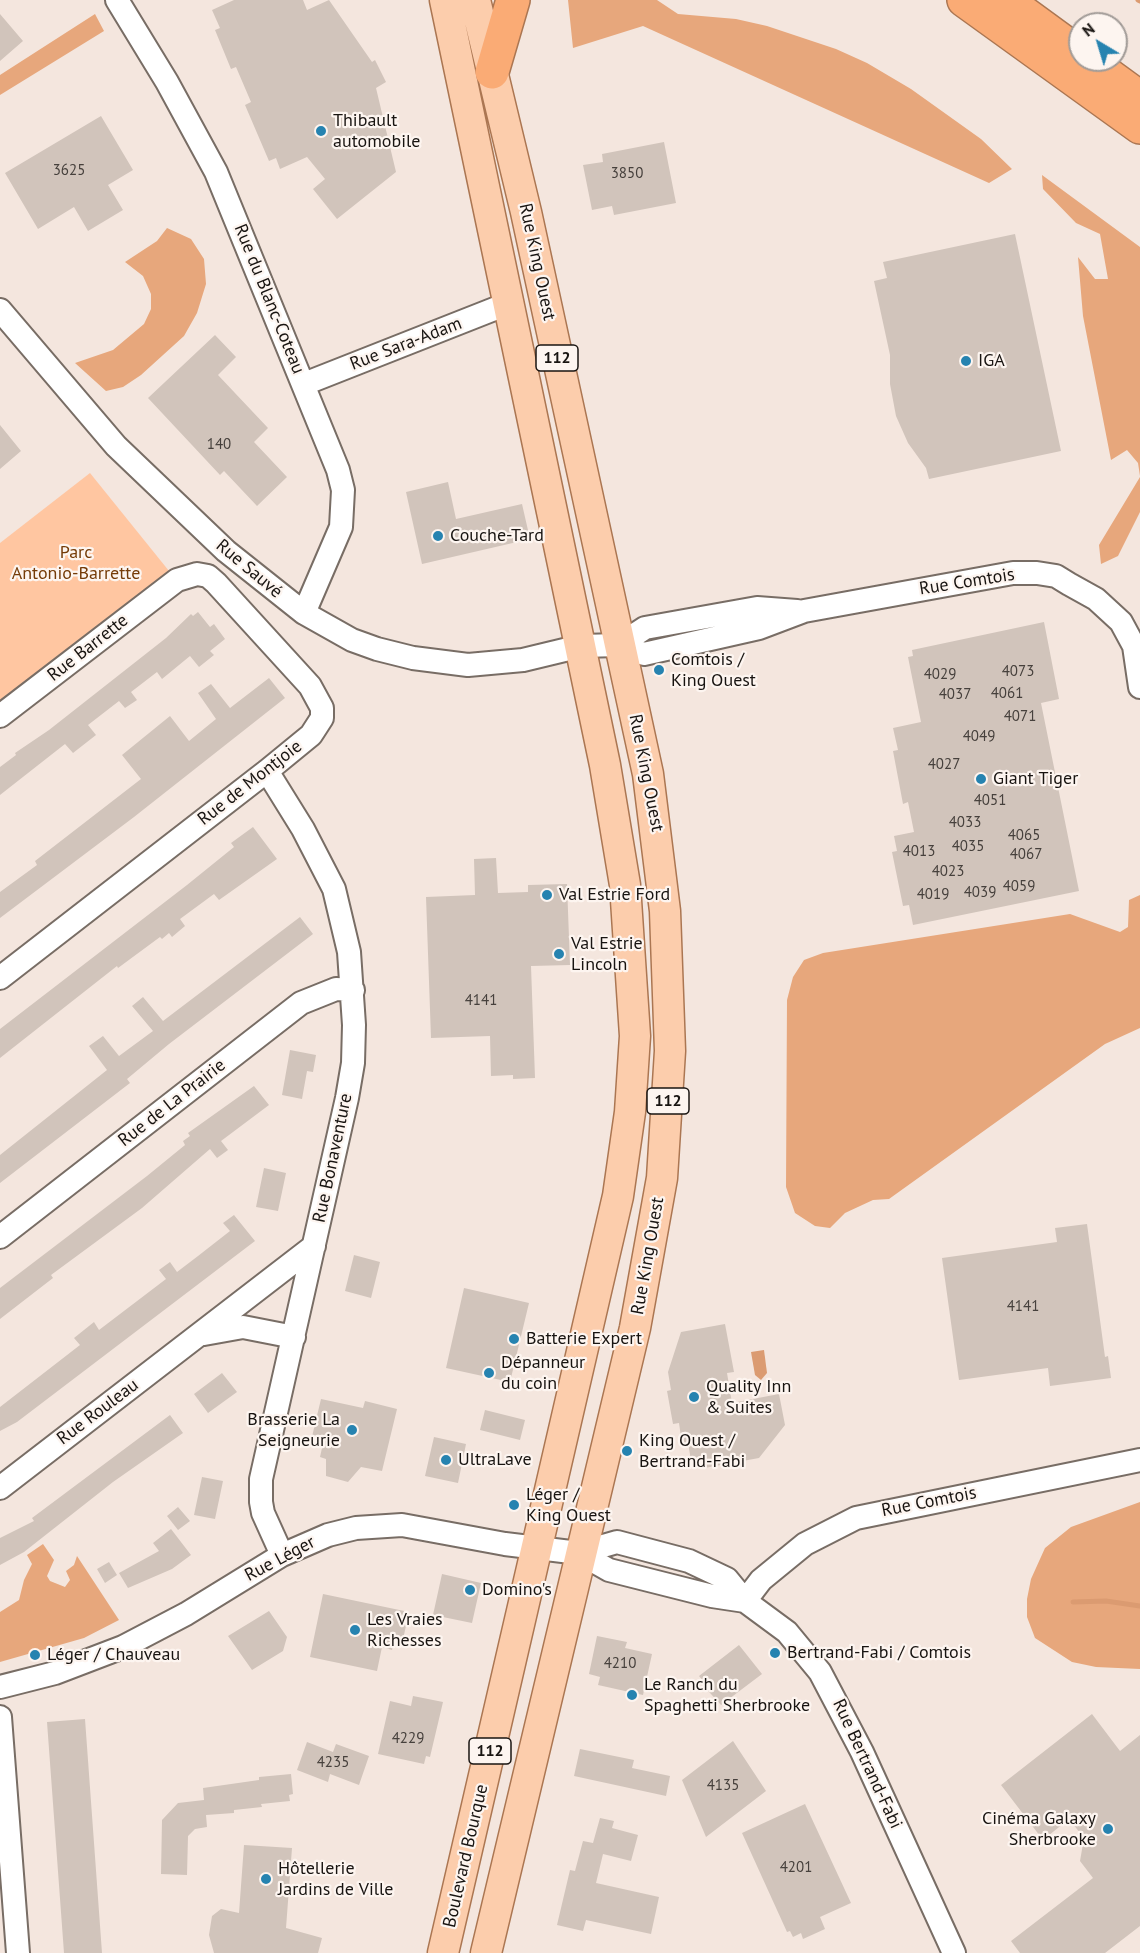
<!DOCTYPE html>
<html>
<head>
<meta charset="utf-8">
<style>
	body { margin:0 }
	#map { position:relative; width:1140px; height:1953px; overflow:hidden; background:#f4e6de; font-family:"PT Sans",sans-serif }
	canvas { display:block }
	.north { position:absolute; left:1068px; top:12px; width:60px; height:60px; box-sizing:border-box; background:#fdf5f0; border:2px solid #a19b97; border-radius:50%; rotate:322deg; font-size:16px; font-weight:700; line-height:24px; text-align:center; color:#181411 }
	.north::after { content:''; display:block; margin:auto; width:21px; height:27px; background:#2683b0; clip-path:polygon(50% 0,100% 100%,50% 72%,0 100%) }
</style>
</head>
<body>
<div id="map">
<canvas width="1140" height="1953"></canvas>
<div class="north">N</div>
</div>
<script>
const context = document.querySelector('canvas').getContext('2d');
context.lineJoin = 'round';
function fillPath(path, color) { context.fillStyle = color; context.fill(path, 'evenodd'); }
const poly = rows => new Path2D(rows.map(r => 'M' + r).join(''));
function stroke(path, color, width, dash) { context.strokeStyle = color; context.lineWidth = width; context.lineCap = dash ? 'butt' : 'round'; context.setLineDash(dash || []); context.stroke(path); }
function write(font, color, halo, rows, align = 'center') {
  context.font = font + ' "PT Sans",sans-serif'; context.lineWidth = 4.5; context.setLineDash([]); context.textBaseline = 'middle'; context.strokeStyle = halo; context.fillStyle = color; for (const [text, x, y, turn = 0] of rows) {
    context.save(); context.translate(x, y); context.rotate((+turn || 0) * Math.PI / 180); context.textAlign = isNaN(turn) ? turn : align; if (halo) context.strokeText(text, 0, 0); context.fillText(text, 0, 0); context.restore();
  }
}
fillPath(poly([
	[90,473,169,571,0,702,0,543]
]), '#ffc6a1');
fillPath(poly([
	[568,0,657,0,678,14,736,19,767,26,836,49,867,63,911,89,981,139,1012,169,989,183,643,26,573,48],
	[95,14,104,31,0,95,0,75],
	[1042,175,1140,247,1140,476,1138,463,1127,450,1111,460,1083,316,1078,257,1095,279,1108,279,1100,234,1076,223,1043,189],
	[167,228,191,239,204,259,206,284,197,313,184,336,141,375,123,387,106,391,75,363,113,350,144,324,151,309,151,294,143,276,125,262,157,241],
	[1140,477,1140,512,1118,556,1101,564,1099,545],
	[1140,895,1140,1028,1105,1044,889,1199,873,1200,845,1213,830,1228,815,1226,795,1213,786,1187,787,1000,793,977,804,960,823,953,1070,914,1120,932,1128,927,1129,900],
	[1140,1502,1140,1669,1096,1667,1072,1662,1035,1638,1027,1617,1027,1599,1031,1579,1045,1548,1071,1527],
	[43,1544,54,1560,47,1576,50,1581,65,1587,70,1580,66,1571,74,1565,77,1556,119,1620,84,1638,0,1662,0,1612,19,1600,24,1580,32,1564,27,1555]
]), '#e7a77c');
fillPath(poly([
	[764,1350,767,1373,761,1380,755,1375,751,1352]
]), '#db9b71');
stroke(poly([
	[1138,0,1140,1],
	[1073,1602,1106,1601,1140,1606]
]), '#db9b71', 5);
fillPath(poly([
	[234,0,303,0,307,10,329,0,372,62,375,60,386,82,376,88,396,172,337,219,313,189,325,179,307,157,280,169,276,158,269,161,245,105,251,102,236,67,231,69,215,30,220,28,212,10],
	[0,14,23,41,0,61],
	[101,116,133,170,108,185,123,210,88,231,74,207,38,229,5,173],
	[664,142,676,203,614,215,612,206,592,210,583,165,603,162,602,154],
	[1015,234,1061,451,929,479,926,468,908,443,896,416,890,384,890,355,874,281,887,278,883,262],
	[215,335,236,357,218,375,268,428,254,442,287,477,257,506,224,471,220,475,148,398],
	[0,425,21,451,0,469],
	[448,482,456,519,522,504,530,539,422,564,406,492],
	[198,612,210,627,214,624,225,639,210,651,214,655,199,667,190,656,162,679,157,672,131,692,137,700,125,708,119,701,88,725,96,735,73,753,65,744,0,795,0,767,16,755,15,753,49,730,166,638,191,614,193,616],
	[1044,622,1059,699,1041,703,1079,891,913,925,909,905,903,906,892,852,897,851,894,836,914,832,908,802,903,804,893,751,898,750,893,728,921,722,908,657,913,656,912,650],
	[269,678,285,698,134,817,0,918,0,892,37,865,35,861,141,779,122,755,170,716,189,741,216,719,198,693,211,684,230,708],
	[253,827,277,859,219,900,214,894,180,919,185,926,172,937,169,933,162,939,160,937,118,968,117,966,0,1058,0,1029,187,885,234,847,231,843],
	[496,858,498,893,528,892,528,885,567,884,570,965,531,966,535,1078,513,1079,513,1075,491,1076,490,1036,431,1038,426,897,475,895,474,859],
	[300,917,313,934,169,1044,127,1079,130,1083,0,1183,0,1155,107,1070,89,1046,103,1036,119,1056,153,1031,132,1006,143,997,163,1021],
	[290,1050,316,1055,313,1072,307,1071,302,1099,282,1095],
	[254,1086,269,1105,221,1141,228,1150,217,1158,210,1149,142,1208,51,1275,53,1278,0,1319,0,1288,147,1176,185,1145,183,1141,190,1136,188,1133],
	[264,1168,286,1173,278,1211,256,1207],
	[234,1215,255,1241,17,1422,0,1431,0,1407,80,1345,74,1338,94,1322,99,1330,166,1279,159,1270,170,1262,177,1272,198,1256,230,1231,223,1223],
	[1087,1224,1105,1357,1108,1356,1111,1378,1050,1386,1048,1368,959,1380,942,1258,1057,1242,1055,1228],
	[354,1255,380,1262,371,1298,345,1291],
	[464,1288,529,1303,510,1382,446,1368],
	[725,1324,734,1372,727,1373,732,1403,779,1394,785,1425,759,1458,699,1469,698,1464,692,1466,688,1443,682,1444,679,1423,673,1424,667,1391,671,1390,668,1372,681,1332],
	[222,1373,237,1392,208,1413,194,1394],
	[321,1399,363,1408,365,1401,397,1409,382,1471,361,1467,348,1482,326,1476,326,1459,320,1457,322,1448,310,1445],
	[485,1410,525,1420,520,1440,480,1430],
	[170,1415,183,1433,113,1482,24,1552,0,1565,0,1538,34,1521,32,1518],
	[434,1437,466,1444,458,1483,425,1476],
	[202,1477,223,1481,215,1519,194,1515],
	[178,1507,190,1521,178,1530,167,1516],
	[171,1529,191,1555,172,1569,128,1588,119,1573,159,1551,153,1543],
	[109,1562,117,1575,105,1583,97,1569],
	[442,1574,481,1583,472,1623,433,1615],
	[323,1594,409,1612,402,1644,394,1642,392,1650,382,1647,377,1671,310,1657],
	[269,1611,287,1637,283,1651,252,1670,228,1636],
	[597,1636,627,1642,625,1648,652,1654,643,1695,598,1685,600,1677,589,1674],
	[739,1645,762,1674,721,1705,701,1683,703,1681,699,1676],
	[413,1696,443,1702,430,1757,426,1756,424,1764,378,1754,390,1701,411,1706],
	[1092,1714,1120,1751,1140,1735,1140,1926,1105,1953,1020,1953,1011,1941,1093,1878,1080,1861,1084,1838,1069,1819,1043,1840,1001,1785],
	[85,1719,102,1953,64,1953,47,1722],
	[733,1741,766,1791,706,1837,682,1780],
	[307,1742,333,1752,336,1744,369,1756,359,1785,330,1774,328,1782,297,1770],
	[580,1749,634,1760,632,1768,670,1776,666,1796,574,1776],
	[291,1774,293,1794,289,1795,290,1801,261,1804,262,1807,234,1810,234,1813,206,1815,207,1827,195,1829,188,1836,187,1875,161,1874,162,1820,178,1803,204,1800,203,1788,259,1780,259,1777],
	[805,1804,851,1903,820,1917,825,1929,803,1939,801,1933,793,1937,790,1931,787,1932,742,1833],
	[600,1818,614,1821,612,1828,638,1835,631,1861,603,1854,596,1883,659,1897,651,1934,586,1920,583,1931,557,1925,570,1870,575,1871,583,1841,593,1843],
	[244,1845,292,1848,286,1928,322,1938,318,1953,214,1953,209,1935,212,1916,221,1909,239,1913]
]), '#d1c4bb');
const minor = poly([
	[117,0,167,82,216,172,338,470,343,490,341,527,304,613],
	[0,310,116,446,226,551,304,613,352,640,377,649,413,658,468,665,523,660,581,646,619,645,644,654,759,628,804,611,1013,573,1037,573,1056,576,1069,584,1096,599,1121,622,1134,646,1140,687],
	[304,384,507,304],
	[619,645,645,628,757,608,797,611],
	[0,716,177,580,197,574,208,576,216,583,310,686,322,708,322,718,311,735,267,771,0,978],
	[267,771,303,829,334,889,349,952,354,1025,353,1063,347,1098,261,1479,261,1502,263,1513,282,1555],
	[0,1237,301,1003,336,989,353,990],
	[204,1334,243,1327,294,1337],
	[0,1488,314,1246],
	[579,1553,609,1570,712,1596,745,1601],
	[745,1601,761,1580,805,1544,856,1518,1140,1460],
	[0,1687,55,1673,123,1647,186,1614,282,1555,328,1535,356,1528,402,1525,505,1544,579,1553,617,1542,689,1561,727,1579,745,1601,787,1632,820,1672,862,1752,954,1953],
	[0,1717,18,1953]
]);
const major = poly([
	[475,0,526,212,648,774,665,911,670,1051,662,1178,635,1328,486,1953],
	[443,1953,618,1196,630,1112,635,1036,625,885,605,765,445,0]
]);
const highway = poly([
	[964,0,1140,127],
	[1006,0,1080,54],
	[1088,60,1140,98],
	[492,72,513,0]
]);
stroke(minor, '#786d65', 26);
stroke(major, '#ab7652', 33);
stroke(highway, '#ab7652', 36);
stroke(minor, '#fff', 22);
stroke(major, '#fccdac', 30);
stroke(highway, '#faab75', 33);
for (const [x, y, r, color] of [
	[321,131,6,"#2683b0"],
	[966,361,6,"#2683b0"],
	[438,536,6,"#2683b0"],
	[659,670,6,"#2683b0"],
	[981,779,6,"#2683b0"],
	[547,895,6,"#2683b0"],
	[559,954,6,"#2683b0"],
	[514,1339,6,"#2683b0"],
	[489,1373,6,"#2683b0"],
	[694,1397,6,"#2683b0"],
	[352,1430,6,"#2683b0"],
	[627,1451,6,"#2683b0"],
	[446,1460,6,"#2683b0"],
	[514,1505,6,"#2683b0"],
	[470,1590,6,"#2683b0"],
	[355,1630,6,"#2683b0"],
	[775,1653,6,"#2683b0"],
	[35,1655,6,"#2683b0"],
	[632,1695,6,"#2683b0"],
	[1108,1829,6,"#2683b0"],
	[266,1879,6,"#2683b0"]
]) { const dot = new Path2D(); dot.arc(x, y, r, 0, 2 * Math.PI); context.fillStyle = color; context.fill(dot); stroke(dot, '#fdf5f0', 2); }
write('15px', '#46403c', null, [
	["3625",69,171],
	["3850",627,174],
	["140",219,445],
	["4073",1018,672],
	["4029",940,675],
	["4061",1007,694],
	["4037",955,695],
	["4071",1020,717],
	["4049",979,737],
	["4027",944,765],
	["4051",990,801],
	["4033",965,823],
	["4065",1024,836],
	["4035",968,847],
	["4013",919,852],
	["4067",1026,855],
	["4023",948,872],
	["4059",1019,887],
	["4039",980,893],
	["4019",933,895],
	["4141",481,1001],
	["4141",1023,1307],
	["4210",620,1664],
	["4229",408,1739],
	["4235",333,1763],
	["4135",723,1786],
	["4201",796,1868]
]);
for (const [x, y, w] of [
	[557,358,42],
	[668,1101,42],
	[490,1751,42]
]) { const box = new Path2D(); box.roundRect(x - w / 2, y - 13, w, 26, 4.5); context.fillStyle = '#fdf5f0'; context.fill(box); stroke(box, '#181411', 1.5); }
write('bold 16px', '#181411', null, [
	["112",557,358],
	["112",668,1101],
	["112",490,1751]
]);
write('18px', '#181411', '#fdf5f0', [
	["Thibault",333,121],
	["automobile",333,142],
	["IGA",978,361],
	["Couche-Tard",450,536],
	["Comtois /",671,660],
	["King Ouest",671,681],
	["Giant Tiger",993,779],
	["Val Estrie Ford",559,895],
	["Val Estrie",571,944],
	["Lincoln",571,965],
	["Batterie Expert",526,1339],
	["Dépanneur",501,1363],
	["du coin",501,1384],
	["Quality Inn",706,1387],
	["& Suites",706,1408],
	["Brasserie La",340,1420,"right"],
	["Seigneurie",340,1441,"right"],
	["King Ouest /",639,1441],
	["Bertrand-Fabi",639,1462],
	["UltraLave",458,1460],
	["Léger /",526,1495],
	["King Ouest",526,1516],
	["Domino's",482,1590],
	["Les Vraies",367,1620],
	["Richesses",367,1641],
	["Bertrand-Fabi / Comtois",787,1653],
	["Léger / Chauveau",47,1655],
	["Le Ranch du",644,1685],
	["Spaghetti Sherbrooke",644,1706],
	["Cinéma Galaxy",1096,1819,"right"],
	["Sherbrooke",1096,1840,"right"],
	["Hôtellerie",278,1869],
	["Jardins de Ville",278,1890]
], 'left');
write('18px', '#181411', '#fdf5f0', [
	["Rue King Ouest",537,262,78],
	["Rue du Blanc-Coteau",269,299,68],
	["Rue Sara-Adam",406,344,-21],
	["Rue Sauvé",249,569,40],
	["Rue Comtois",967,582,-9],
	["Rue Barrette",88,648,-38],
	["Rue King Ouest",646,773,79],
	["Rue de Montjoie",250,783,-38],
	["Rue de La Prairie",172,1103,-38],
	["Rue Bonaventure",333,1158,-78],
	["Rue King Ouest",648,1256,-80],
	["Rue Rouleau",98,1412,-37],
	["Rue Comtois",929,1502,-11],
	["Rue Léger",280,1559,-28],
	["Rue Bertrand-Fabi",867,1764,65],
	["Boulevard Bourque",466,1856,-77]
]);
write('18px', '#753b07', '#fdf5f0', [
	["Parc",76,553],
	["Antonio-Barrette",76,574]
]);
</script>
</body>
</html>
